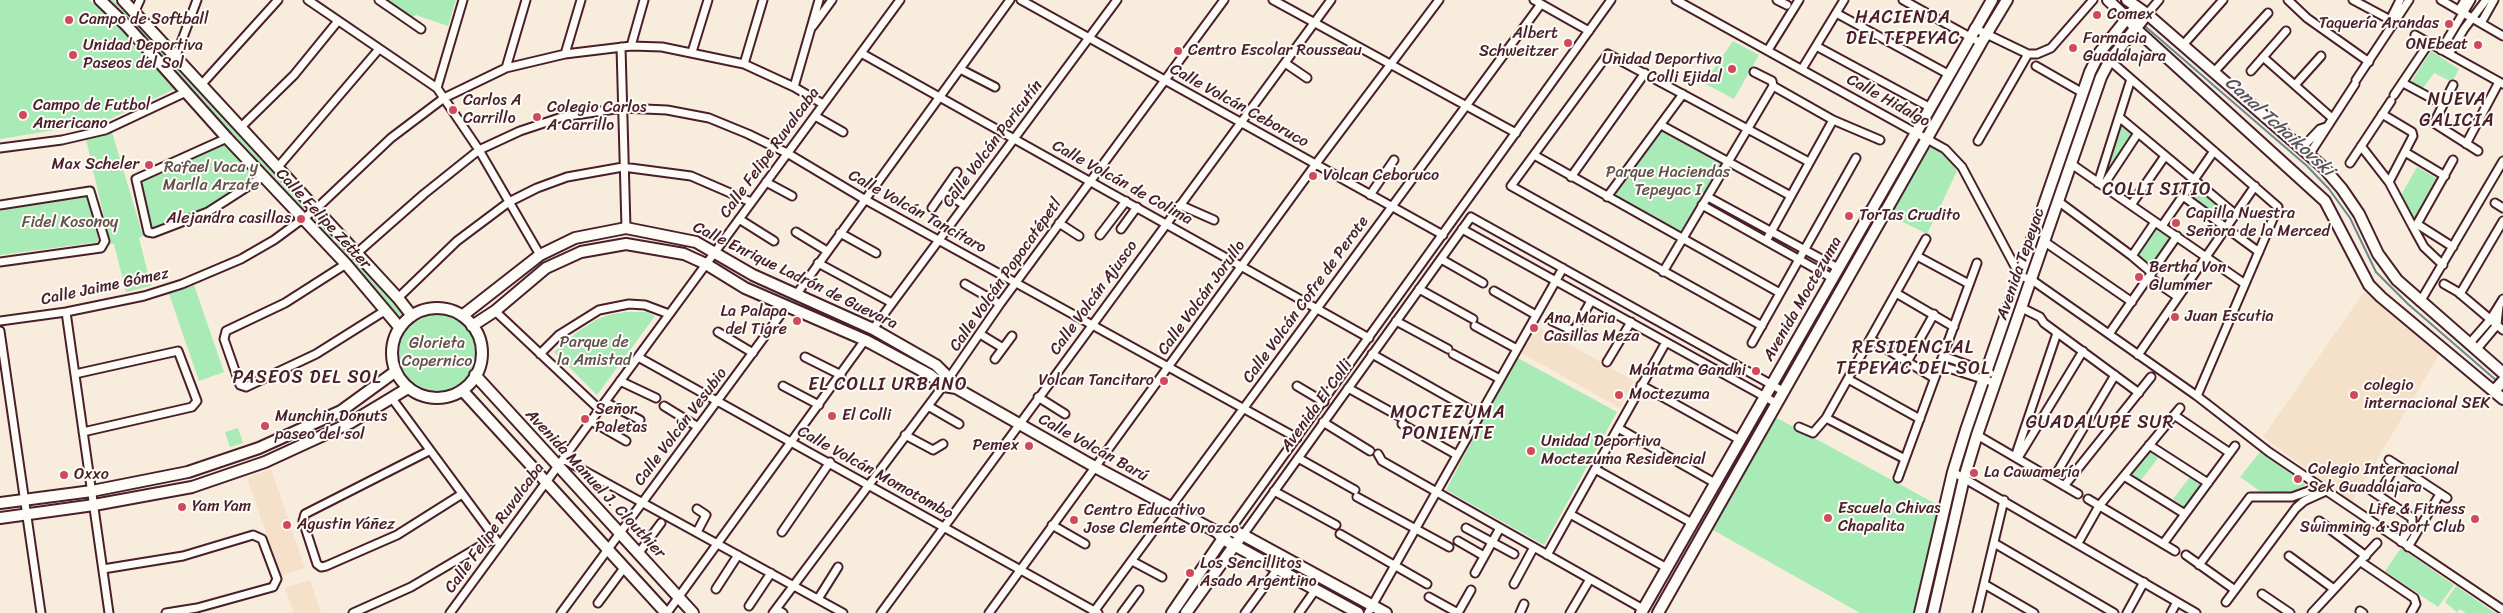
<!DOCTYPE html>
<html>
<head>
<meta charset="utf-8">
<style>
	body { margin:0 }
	canvas { display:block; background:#f8ecdc }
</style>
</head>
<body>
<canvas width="2503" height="613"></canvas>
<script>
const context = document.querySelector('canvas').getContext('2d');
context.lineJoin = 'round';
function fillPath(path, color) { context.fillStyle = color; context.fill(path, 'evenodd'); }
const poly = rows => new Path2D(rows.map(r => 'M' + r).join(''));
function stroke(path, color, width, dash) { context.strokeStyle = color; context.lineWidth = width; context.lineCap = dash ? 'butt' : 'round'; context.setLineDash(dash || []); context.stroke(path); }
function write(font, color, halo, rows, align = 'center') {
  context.font = font + ' Sriracha,sans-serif'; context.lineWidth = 4; context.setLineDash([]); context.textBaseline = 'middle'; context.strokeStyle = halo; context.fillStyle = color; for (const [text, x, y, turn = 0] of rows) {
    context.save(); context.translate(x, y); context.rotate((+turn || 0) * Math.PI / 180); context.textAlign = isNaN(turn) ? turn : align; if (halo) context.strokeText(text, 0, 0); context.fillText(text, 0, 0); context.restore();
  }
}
fillPath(poly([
	[2364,292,2440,353,2352,502,2263,437],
	[1535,325,1634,381,1620,408,1520,352],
	[271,469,305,568,281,576,247,478],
	[310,580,321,613,294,613,285,588]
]), '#f5e0c9');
fillPath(poly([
	[0,0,89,0,116,23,177,88,110,119,86,125,0,139],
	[105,0,114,0,126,12,305,206,304,209,300,210],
	[389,0,456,0,448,26,416,15,411,18],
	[1733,41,1759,55,1734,99,1704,83],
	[2431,51,2459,69,2452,82,2434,73,2423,88,2411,82],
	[2119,122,2132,134,2106,172,2105,171],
	[1661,131,1722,164,1680,232,1613,195],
	[112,132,143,236,139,238,151,286,126,292,114,244,110,244,86,139],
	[223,142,256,178,226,198,194,214,151,228,138,183,166,172],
	[1929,143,1949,158,1957,171,1927,234,1889,215],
	[2417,167,2439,180,2413,220,2400,197],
	[2195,184,2233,214,2225,225,2186,196],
	[89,193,99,242,0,255,0,211],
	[314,216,403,313,399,317,311,221],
	[2157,227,2173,238,2152,266,2137,254],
	[194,285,224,372,199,381,169,294],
	[626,312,646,312,655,316,597,395,554,352,577,332,596,320,608,315],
	'398 353a39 39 0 1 1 78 0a39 39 0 1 1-78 0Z',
	[1516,357,1617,412,1544,545,1446,490],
	[1775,417,1940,506,1913,613,1860,613,1713,530],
	[238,428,243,443,230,447,225,432],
	[2148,451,2159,457,2141,480,2130,473],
	[2260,452,2305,484,2303,487,2293,493,2260,491,2240,477],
	[2190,477,2201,485,2185,507,2173,499],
	[2401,548,2454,585,2438,607,2385,571],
	[2456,586,2495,613,2466,613,2460,609,2457,612,2445,602]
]), '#a8ebb6');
stroke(poly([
	[2146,27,2307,166,2329,189,2350,218,2376,272,2408,304,2497,381]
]), '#698794', 2);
const street = poly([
	[308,0,437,88,479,150,540,255],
	[379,0,421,29],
	[1021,0,1443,235],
	[1273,0,1516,133],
	[1534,0,1589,31],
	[1676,0,1945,149,1962,167,2020,276,2032,280,2197,396,2269,452,2503,610],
	[1777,0,1787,5],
	[1903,0,1981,43],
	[2288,0,2307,18,2369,62],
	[2353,0,2396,23],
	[2441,0,2503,36],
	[2459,10,2465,0],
	[135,11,140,0],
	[1836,13,1948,74],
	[2147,14,2159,0],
	[2389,22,2400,0],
	[2481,23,2494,0],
	[813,26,832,0],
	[1974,28,2028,54,2037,54,2051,48,2093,0],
	[2415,35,2503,84],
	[2183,45,2223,0],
	[631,46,644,0],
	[1816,46,1929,107],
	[621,47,626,228],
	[1768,50,1799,0],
	[2441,50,2471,0],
	[692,52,708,0],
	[2100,52,2278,207,2197,396],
	[861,53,1369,338],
	[565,54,581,0],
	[2449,54,2464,29,2486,0],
	[176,56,197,0],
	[2263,57,2332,118],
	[1285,63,1307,78],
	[744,64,763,0],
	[2036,66,2083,93],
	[506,68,526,0],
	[960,69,995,87],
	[1802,69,1844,0],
	[2251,71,2286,31],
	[1754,72,1772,81,1773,86,1833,120,1880,140],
	[2214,72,2268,13],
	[2356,80,2409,0],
	[2403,83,2442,104],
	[202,84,278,0],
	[2295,85,2321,56],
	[2453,85,2434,123,2478,151],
	[794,87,819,0],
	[437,88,463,0],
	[2394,95,2429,43],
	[2382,114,2412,132,2413,136,2389,182],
	[815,116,843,132],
	[2119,117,2235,214],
	[1661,125,1791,196],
	[241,127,294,75,338,21],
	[227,138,136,179,148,232,153,233,208,212,264,176],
	[1978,141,2028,54],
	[2466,144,2499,82],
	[2361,146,2389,182,2413,227,2417,224,2453,247],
	[0,148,62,140,105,130,186,92],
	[2302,148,2320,129,2326,127],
	[2405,152,2445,176],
	[1534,155,1780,293],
	[2309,155,2355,84],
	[2070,163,2245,284],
	[2350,163,2391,101],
	[278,167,379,49],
	[1571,177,1645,73],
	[766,182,792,196],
	[2098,183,2131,79],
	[2103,186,2138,133],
	[943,192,965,205],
	[1370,195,1394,160],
	[2183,196,2259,252],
	[1607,197,1683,94],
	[1708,197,1838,268],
	[2058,201,2132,256],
	[2495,203,2503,208],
	[0,205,90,191,105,241,101,248,0,262],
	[1180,205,1214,220],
	[1702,205,1832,278],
	[2131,205,2165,156],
	[932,208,957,172],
	[739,219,774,241],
	[1059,223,1079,236],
	[2417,224,2453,160],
	[2162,226,2214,151],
	[2413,227,2424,247,2443,265],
	[1121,229,1137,207],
	[1462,229,1776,403],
	[796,232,827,251],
	[840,233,876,253],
	[1100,235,1126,201],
	[1766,241,1833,120],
	[2045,242,2132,302],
	[357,253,424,194,479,150,520,131,562,117,622,108,667,110,709,118,748,134,787,153,864,199,1297,438],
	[1917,256,1969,284],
	[1441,259,1483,283],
	[818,263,892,303],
	[346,264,285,303,226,331,224,339,240,385,246,387,316,354,386,310],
	[1663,272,1773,86],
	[2152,273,2132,256,2155,222],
	[2149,277,2178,297],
	[965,284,1000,304],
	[2444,284,2458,292,2503,330],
	[1419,289,1473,319],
	[1494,291,1536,315],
	[1896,293,1954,327],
	[2460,294,2503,221],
	[796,295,1010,0],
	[398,298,457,241,509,202,537,188,567,177,623,167,691,176,751,202],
	[2420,302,2503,161],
	[2022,308,2040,317,2044,323,2139,393],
	[495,311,600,410],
	[66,312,109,613],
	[0,321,66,312,144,296,182,284,241,259,274,240,316,209,391,138,444,98,506,68,565,54,631,46,662,47,744,64,794,87,823,104],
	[1396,321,1448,349],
	[1552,321,1587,337],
	[1475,326,1517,349],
	[1762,326,1511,186,1608,54,1809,162],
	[873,329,1117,0],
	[0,331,41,613],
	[1574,331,1591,301],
	[718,332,753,353],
	[980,334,1003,348],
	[2109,334,2177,236],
	[1870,339,1934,378],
	[1752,343,1856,158],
	[2469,344,2490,320,2503,299],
	[2476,350,2497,325,2499,306],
	[540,354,559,335,599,310,629,304,645,305,669,314],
	[1372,354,1480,415],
	[1453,354,1500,379],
	[2138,355,2255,186],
	[1943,356,1990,373],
	[638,357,1098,613],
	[805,357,841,375],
	[995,359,1012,336],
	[1607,362,1631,322],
	[1907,362,1934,314],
	[1939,365,1995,383],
	[75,374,178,351,197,401,192,407,83,432],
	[1848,379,1920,419],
	[620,381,656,398],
	[1641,385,1740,440],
	[783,386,819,405],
	[1297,386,1324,402],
	[1348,388,1402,418],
	[391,397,500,545],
	[1038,397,1065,414],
	[605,402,640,420],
	[664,406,698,427],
	[928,406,959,424],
	[2174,415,2230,453],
	[1826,418,1905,459],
	[591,421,626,441],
	[1323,422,1370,451],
	[1402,424,1457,455],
	[1799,427,1813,433,1826,418,1926,239],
	[1618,428,1715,483],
	[905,435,933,450,943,444],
	[1977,435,2078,494],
	[2149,445,2208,483],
	[429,451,305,514,303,521,317,564,321,567,326,566,397,535,462,494],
	[1378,454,1382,461,1643,609],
	[2015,457,2057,333],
	[1298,458,1355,490],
	[2018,458,2083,351],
	[563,459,843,613],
	[2389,460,2447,498],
	[1595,469,1692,523],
	[1953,472,2196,613],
	[2124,476,2185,514],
	[1898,478,1977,263],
	[2053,479,2115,375],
	[2064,486,2151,377],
	[1274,491,1336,525],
	[2372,491,2412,518,2412,525,2401,542],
	[2378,495,2396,465],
	[1357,497,1449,547],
	[2088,499,2175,551],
	[697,509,706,515,697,532],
	[1570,514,1667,568],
	[2319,521,2366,556],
	[1052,525,1085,544],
	[1466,528,1514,554],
	[1230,530,1611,0],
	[782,532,830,462],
	[1340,534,1427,584],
	[1243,535,1471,217,1783,391],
	[1458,541,1484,556],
	[1994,543,2114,613],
	[2078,543,2099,506,2180,408],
	[2163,544,2235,446],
	[2408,547,2440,494],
	[638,554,661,523],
	[1547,555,1666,342],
	[2186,555,2235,590],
	[2289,556,2334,589],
	[1132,561,1162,577],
	[2361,562,2414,598,2416,604,2411,613],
	[2199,565,2250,497,2292,497,2320,487],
	[103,569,183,556,253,535,262,539,277,579,273,587,197,608,166,613],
	[1475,573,1500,528],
	[1514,584,1534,547],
	[1984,584,2034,613],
	[716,589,738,555],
	[2262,594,2290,613],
	[1429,597,1458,613],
	[818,599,838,567],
	[2226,602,2296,508,2304,501,2326,491],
	[598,603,624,568],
	[749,606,771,573],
	[776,609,783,613],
	[2360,611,2363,613],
	[353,613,411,587,494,538],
	[450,613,900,0],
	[561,613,787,306],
	[667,613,865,340],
	[773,613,949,378,1000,304,1224,0],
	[881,613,1331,0],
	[989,613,1315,165,1439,0],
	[1093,613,1541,4],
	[1122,613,1139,590],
	[1245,613,1278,568],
	[1299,613,1316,589],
	[1368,613,1563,268],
	[1458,613,1471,590],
	[1520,613,1524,604],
	[1570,613,1590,579],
	[1977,613,2004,500],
	[2127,613,2144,582],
	[2171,613,2177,602],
	[2312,613,2377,543]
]);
const secondary = poly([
	[100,0,127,26,227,138,346,264,400,328],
	[123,0,398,298,412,316],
	[2108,0,2127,18,2138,31,2325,201,2369,285,2381,297,2503,399],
	[2127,0,2147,14,2324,168,2342,189,2359,214,2378,254,2397,280,2503,373],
	'392 353a45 45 0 1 1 90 0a45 45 0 1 1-90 0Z',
	[462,316,540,255,575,238,626,228,696,242,753,275,873,329,936,365,949,378,956,388],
	[472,326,495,311,546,268,581,252,626,244,684,254,706,264,745,288,865,340,930,375,944,386,956,388,1095,467,1217,532,1223,539,1358,613],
	[475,375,693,613],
	[462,390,666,613],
	[2494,391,2503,381],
	[0,503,92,491,188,472,259,448,341,411,396,371],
	[0,518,94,505,192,487,265,462,350,423,408,388],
	[1230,530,1243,535,1386,613],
	[1172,613,1226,534],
	[1186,613,1239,539],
	[1641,613,1992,0],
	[1658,613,1981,43,2007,0],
	[1920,613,1953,472,1966,430,2090,72,2100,52,2136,7],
	[1933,613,1964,478,1977,435,2101,77,2110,60,2147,14]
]);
stroke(street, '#4a1f2b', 11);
stroke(secondary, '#4a1f2b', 14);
stroke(street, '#fdfcf7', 7);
stroke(secondary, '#fdfcf7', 10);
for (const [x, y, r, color] of [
	[2097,15,5,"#d1495b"],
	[69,20,5,"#d1495b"],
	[2449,24,5,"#d1495b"],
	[1568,43,5,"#d1495b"],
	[2478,45,5,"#d1495b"],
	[2073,48,5,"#d1495b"],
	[1178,51,5,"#d1495b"],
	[73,55,5,"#d1495b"],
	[1732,69,5,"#d1495b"],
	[453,110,5,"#d1495b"],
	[23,115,5,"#d1495b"],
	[537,117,5,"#d1495b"],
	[149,165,5,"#d1495b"],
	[1313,176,5,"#d1495b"],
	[1849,216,5,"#d1495b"],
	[301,219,5,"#d1495b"],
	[2176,223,5,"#d1495b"],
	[2139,277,5,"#d1495b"],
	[2175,317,5,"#d1495b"],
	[797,321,5,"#d1495b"],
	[1534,328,5,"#d1495b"],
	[1756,371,5,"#d1495b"],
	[1164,381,5,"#d1495b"],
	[1619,395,5,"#d1495b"],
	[2354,395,5,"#d1495b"],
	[832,416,5,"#d1495b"],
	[585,419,5,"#d1495b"],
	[265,426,5,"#d1495b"],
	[1029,446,5,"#d1495b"],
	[1531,451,5,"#d1495b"],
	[1974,473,5,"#d1495b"],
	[64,475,5,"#d1495b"],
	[2298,479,5,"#d1495b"],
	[182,507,5,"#d1495b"],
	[1828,518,5,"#d1495b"],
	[2475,519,5,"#d1495b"],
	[1074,520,5,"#d1495b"],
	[287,525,5,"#d1495b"],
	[1190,573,5,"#d1495b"]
]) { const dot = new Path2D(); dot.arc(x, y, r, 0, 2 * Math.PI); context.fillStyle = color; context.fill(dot); stroke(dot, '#fdfcf7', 2); }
write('16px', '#4a1f2b', '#fdfcf7', [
	["Comex",2107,15],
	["Campo de Softball",79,20],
	["Taquería Arandas",2439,24,"right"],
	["Albert",1558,34,"right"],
	["Schweitzer",1558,52,"right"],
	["Farmacia",2083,39],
	["Guadalajara",2083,57],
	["ONEbeat",2468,45,"right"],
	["Unidad Deportiva",83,46],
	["Paseos del Sol",83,64],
	["Centro Escolar Rousseau",1188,51],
	["Unidad Deportiva",1722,60,"right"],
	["Colli Ejidal",1722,78,"right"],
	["Carlos A",463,101],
	["Carrillo",463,119],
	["Campo de Futbol",33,106],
	["Americano",33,124],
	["Colegio Carlos",547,108],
	["A Carrillo",547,126],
	["Max Scheler",139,165,"right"],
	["Volcan Ceboruco",1323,176],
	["Capilla Nuestra",2186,214],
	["Señora de la Merced",2186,232],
	["TorTas Crudito",1859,216],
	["Alejandra casillas",291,219,"right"],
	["Bertha Von",2149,268],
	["Glummer",2149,286],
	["La Palapa",787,312,"right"],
	["del Tigre",787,330,"right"],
	["Juan Escutia",2185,317],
	["Ana Maria",1544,319],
	["Casillas Meza",1544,337],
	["Mahatma Gandhi",1746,371,"right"],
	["Volcan Tancitaro",1154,381,"right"],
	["colegio",2364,386],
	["internacional SEK",2364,404],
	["Moctezuma",1629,395],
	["Señor",595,410],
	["Paletas",595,428],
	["El Colli",842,416],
	["Munchin Donuts",275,417],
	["paseo del sol",275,435],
	["Unidad Deportiva",1541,442],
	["Moctezuma Residencial",1541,460],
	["Pemex",1019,446,"right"],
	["Colegio Internacional",2308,470],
	["Sek Guadalajara",2308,488],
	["La Cawamería",1984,473],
	["Oxxo",74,475],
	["Yam Yam",192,507],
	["Escuela Chivas",1838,509],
	["Chapalita",1838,527],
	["Life & Fitness",2465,510,"right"],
	["Swimming & Sport Club",2465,528,"right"],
	["Centro Educativo",1084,511],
	["Jose Clemente Orozco",1084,529],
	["Agustin Yáñez",297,525],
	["Los Sencillitos",1200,564],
	["Asado Argentino",1200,582]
], 'left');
write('16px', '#4a1f2b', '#fdfcf7', [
	["Calle Hidalgo",1888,101,29],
	["Calle Volcán Ceboruco",1239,106,29],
	["Calle Volcán Paricutín",993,144,-53],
	["Calle Felipe Ruvalcaba",770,153,-54],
	["Calle Volcán de Colima",1122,183,29],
	["Calle Volcán Tancítaro",917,212,29],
	["Calle Felipe Zetter",323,219,47],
	["Avenida Tepeyac",2021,264,-71],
	["Calle Volcán Popocatépetl",1006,275,-55],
	["Calle Enrique Ladrón de Guevara",795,276,26],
	["Calle Jaime Gómez",105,287,-12],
	["Calle Volcán Ajusco",1094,298,-54],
	["Calle Volcán Jorullo",1202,298,-54],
	["Avenida Moctezuma",1803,299,-60],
	["Calle Volcán Cofre de Perote",1306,300,-54],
	["Avenida El Colli",1317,406,-54],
	["Calle Volcán Vesubio",681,427,-53],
	["Calle Volcán Barú",1093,448,29],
	["Calle Volcán Momotombo",875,473,29],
	["Avenida Manuel J. Clouthier",595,484,47],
	["Calle Felipe Ruvalcaba",495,528,-54]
]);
write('16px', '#62524e', '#fdfcf7', [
	["Rafael Vaca y",211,168],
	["Marlla Arzate",211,186],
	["Parque Haciendas",1668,173],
	["Tepeyac I",1668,191],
	["Fidel Kosonoy",70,223],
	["Parque de",594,343],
	["la Amistad",594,361],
	["Glorieta",437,344],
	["Copernico",437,362]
]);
context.letterSpacing = '1px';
write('18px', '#4a1f2b', '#fdfcf7', [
	["HACIENDA",1903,18],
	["DEL TEPEYAC",1903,39],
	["NUEVA",2457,100],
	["GALICIA",2457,121],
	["COLLI SITIO",2157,190],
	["RESIDENCIAL",1913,348],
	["TEPEYAC DEL SOL",1913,369],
	["PASEOS DEL SOL",307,378],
	["EL COLLI URBANO",888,385],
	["MOCTEZUMA",1448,413],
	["PONIENTE",1448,434],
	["GUADALUPE SUR",2100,423]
]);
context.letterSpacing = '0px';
write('italic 18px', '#5a5360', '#fdfcf7', [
	["Canal Tchaikovski",2279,127,42]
]);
</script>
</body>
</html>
